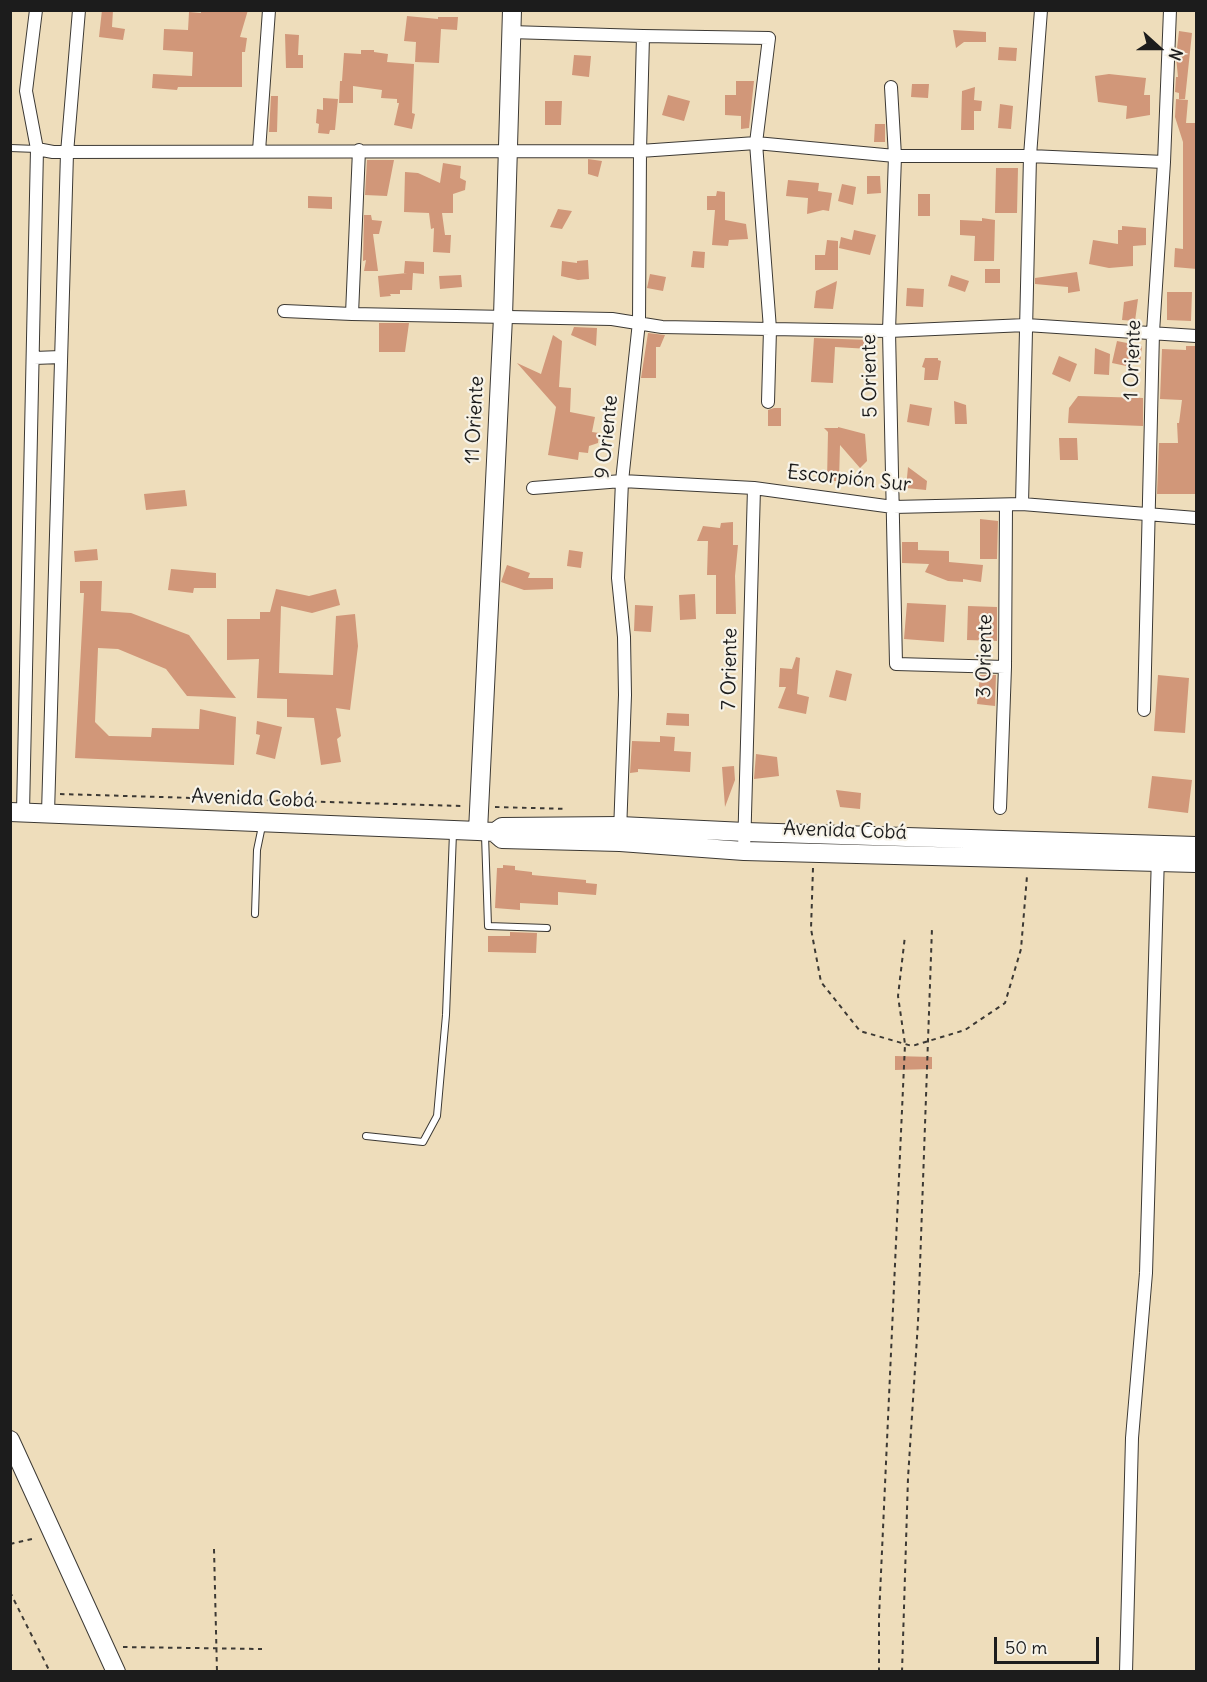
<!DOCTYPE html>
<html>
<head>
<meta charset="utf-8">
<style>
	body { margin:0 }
	#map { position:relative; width:1207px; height:1682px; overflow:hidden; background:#edb; font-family:Delius,sans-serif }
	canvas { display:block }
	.frame { position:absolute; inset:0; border:12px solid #1c1c1c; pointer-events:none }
	.north { position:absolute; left:1129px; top:18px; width:60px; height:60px; -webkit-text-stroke:4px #f7f3e8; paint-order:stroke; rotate:111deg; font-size:16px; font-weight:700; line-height:24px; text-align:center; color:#1c1c1c }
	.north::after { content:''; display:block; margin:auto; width:21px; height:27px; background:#1c1c1c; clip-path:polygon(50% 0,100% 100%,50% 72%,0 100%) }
	.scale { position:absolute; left:994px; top:1637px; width:105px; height:27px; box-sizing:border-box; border:3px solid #1c1c1c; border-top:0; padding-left:8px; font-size:18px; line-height:21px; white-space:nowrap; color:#1c1c1c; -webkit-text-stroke:4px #f7f3e8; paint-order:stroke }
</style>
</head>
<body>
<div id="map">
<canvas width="1207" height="1682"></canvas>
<div class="frame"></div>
<div class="north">N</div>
<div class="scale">50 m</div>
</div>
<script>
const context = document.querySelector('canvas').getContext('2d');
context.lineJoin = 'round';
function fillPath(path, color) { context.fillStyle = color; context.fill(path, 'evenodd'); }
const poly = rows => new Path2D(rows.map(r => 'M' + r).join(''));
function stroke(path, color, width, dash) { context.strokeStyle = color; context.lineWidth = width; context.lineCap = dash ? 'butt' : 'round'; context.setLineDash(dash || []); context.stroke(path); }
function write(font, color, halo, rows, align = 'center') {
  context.font = font + ' Delius,sans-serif'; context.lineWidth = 4.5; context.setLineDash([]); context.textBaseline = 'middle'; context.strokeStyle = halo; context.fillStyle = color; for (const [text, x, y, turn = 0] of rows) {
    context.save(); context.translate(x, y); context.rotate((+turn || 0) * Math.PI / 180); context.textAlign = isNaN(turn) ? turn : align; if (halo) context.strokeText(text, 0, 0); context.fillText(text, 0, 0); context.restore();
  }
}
fillPath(poly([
	[102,10,113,10,112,27,125,29,123,40,99,37],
	[201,10,248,10,240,37,247,38,245,52,242,52,242,87,178,87,177,90,152,88,153,74,192,76,193,52,163,50,164,29,188,30,189,12,201,13],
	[407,16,438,19,438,17,458,17,457,30,441,29,439,63,415,62,416,42,404,41],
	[953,30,986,32,986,42,964,42,956,48],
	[1179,31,1192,33,1185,99,1179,99,1179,93,1175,92,1176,77,1178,77,1176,57],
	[285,34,299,35,298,55,303,55,303,68,286,68],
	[999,47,1017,48,1016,61,998,60],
	[361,50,374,50,374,52,388,54,387,62,414,64,412,113,415,114,412,129,394,125,399,103,397,103,397,99,381,98,382,90,353,86,353,103,339,103,340,81,342,81,344,53,361,54],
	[574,55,591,56,589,77,572,75],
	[1109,74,1146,78,1144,95,1150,95,1150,115,1126,119,1127,106,1098,102,1095,76],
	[736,81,754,81,749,128,741,129,741,116,725,115,725,95,736,95],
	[912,84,929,84,928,98,911,97],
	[975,87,974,100,982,101,981,111,974,111,974,130,961,130,962,91],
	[668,95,690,101,684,121,662,115],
	[271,96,278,96,277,132,269,132],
	[323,98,338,99,335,130,330,130,329,134,318,133,319,124,316,123,317,109,323,110],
	[1176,99,1188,100,1186,123,1196,123,1197,269,1174,267,1175,248,1183,249,1183,142,1175,117],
	[545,101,562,101,561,125,545,125],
	[1000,104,1013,106,1011,129,998,128],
	[875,124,885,124,885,142,874,142],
	[588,159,602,161,598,177,588,174],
	[367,160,394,160,387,196,365,195],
	[443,163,461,166,460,178,466,181,465,190,453,194,453,213,442,213,445,235,451,235,450,253,433,252,434,228,431,229,429,213,404,212,405,172,418,173,440,183],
	[996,168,1018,168,1017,213,995,213],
	[867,176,880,176,881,193,867,194],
	[788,180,819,183,818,191,832,193,829,211,823,210,807,214,808,198,786,196],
	[842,184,856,187,853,205,838,201],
	[717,191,725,192,725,220,746,224,748,239,729,240,728,246,712,245,715,210,707,210,707,196,716,196],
	[918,194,930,194,930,216,918,216],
	[308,196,332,197,332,209,308,208],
	[558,209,572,211,562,229,550,227],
	[364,215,371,215,372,220,382,221,379,234,373,234,378,271,364,271,366,260,363,261],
	[982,218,995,220,994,261,974,261,975,236,960,235,960,220,982,221],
	[1122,226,1146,228,1146,245,1133,246,1133,266,1109,268,1089,264,1093,240,1118,244,1118,230,1122,230],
	[854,230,876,235,870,255,839,248,841,237,852,240],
	[827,240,838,241,838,270,815,270,815,255,825,255],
	[693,251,705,252,704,268,691,267],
	[588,260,589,279,578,280,561,276,562,261,577,263,577,261],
	[405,261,424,262,424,274,413,273,412,290,400,290,400,294,390,294,391,296,380,297,378,276,407,273,404,273],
	[985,269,1000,269,1000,283,985,283],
	[1077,272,1080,291,1068,293,1068,287,1035,284,1035,278],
	[650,274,666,277,663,291,647,288],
	[461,275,462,287,440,289,439,276],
	[951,275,969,281,965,292,948,286],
	[837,281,833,309,814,308,816,291],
	[907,288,924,289,923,307,906,306],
	[1167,292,1192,292,1191,321,1167,320],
	[1138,299,1135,321,1122,320,1124,302],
	[379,323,409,323,405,352,379,352],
	[574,327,597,328,596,346,571,335],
	[648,333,665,335,660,347,656,347,656,378,641,378],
	[553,335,562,341,559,387,571,388,570,412,595,417,592,432,599,433,598,443,589,446,588,453,579,452,578,460,548,455,556,407,517,363,541,374],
	[814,338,870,340,869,349,835,347,833,383,811,382],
	[1117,341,1142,346,1140,364,1132,362,1131,367,1112,363],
	[1186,346,1197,346,1197,494,1157,494,1159,443,1178,443,1177,423,1179,423,1182,400,1160,399,1162,349,1186,350],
	[1095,348,1110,354,1109,375,1094,374],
	[1059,356,1077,364,1070,382,1052,374],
	[925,358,938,358,938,360,941,361,938,380,924,380,925,368,922,367],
	[1078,396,1143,398,1143,426,1068,423,1069,408],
	[954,401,966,405,967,424,955,424],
	[910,404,932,408,929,426,907,422],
	[774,408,781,408,781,426,768,426,768,410],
	[838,427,865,434,867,461,860,468,840,445,839,481,827,481,828,432,824,428,838,428],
	[1059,438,1077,438,1078,460,1060,460],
	[908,467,927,481,926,490,906,488],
	[185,490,187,506,146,510,144,494],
	[980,519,998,521,997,559,980,559],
	[733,522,733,545,738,545,735,576,736,614,716,614,716,575,707,575,708,541,697,541,703,526,720,528,721,523],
	[902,542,918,542,918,550,949,551,949,562,983,565,981,582,963,579,963,582,948,581,925,572,929,564,902,563],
	[97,549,98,560,75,562,74,551],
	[569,550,583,552,581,568,567,566],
	[507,565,530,573,528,578,553,578,553,589,524,590,501,582],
	[171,569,216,573,216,588,194,588,193,593,168,590],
	[80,581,102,581,101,611,131,613,189,635,236,698,187,696,166,669,118,649,98,648,95,722,109,736,151,737,152,728,199,729,200,709,236,717,234,765,75,758,84,593,80,593],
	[276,589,309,596,336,589,340,605,312,613,281,606,279,673,333,675,336,616,355,614,358,646,350,710,336,708,341,736,337,739,341,762,321,765,314,718,287,717,287,699,257,698,259,659,227,660,227,619,260,619,260,612,270,612],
	[695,594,696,619,680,620,679,595],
	[907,603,946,605,944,642,904,639],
	[635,605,653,606,651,632,634,631],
	[968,606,997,607,997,641,967,640],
	[796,657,800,658,797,694,809,697,806,714,778,708,786,687,779,687,780,668,792,669],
	[836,670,852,674,846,701,829,697],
	[980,675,996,675,995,706,977,704],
	[1158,675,1189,678,1185,733,1154,731],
	[667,713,689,714,689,726,666,725],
	[257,721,282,727,275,759,256,754,260,735,256,734],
	[660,736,675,737,674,751,691,752,690,772,638,769,638,772,630,773,632,741,660,742],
	[756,754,777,757,779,776,754,779],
	[734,766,735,780,725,807,722,767],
	[1152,776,1192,780,1188,813,1148,808],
	[836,790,861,793,860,809,840,807],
	[503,865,515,866,515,870,532,872,532,875,586,880,586,883,597,884,596,895,558,892,558,905,520,903,520,910,495,908,497,868,503,868],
	[510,932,537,933,536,953,488,952,488,936,510,936],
	[895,1056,932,1057,932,1069,895,1070]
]), '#d19779');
const lane = poly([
	[10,148,37,149],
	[485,835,488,926,547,928],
	[255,914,257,850,262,826],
	[366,1136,423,1142,437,1116,446,1015,453,833]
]);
const street = poly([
	[36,10,26,91,37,149,53,152,640,151,756,143,895,156,1030,156,1164,162],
	[510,32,643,36,769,38,756,143,770,329,768,402],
	[891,87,895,156,889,331,896,664,1005,667],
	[259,151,269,10],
	[284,311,352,314,612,319,662,327,770,329,889,331,1026,325,1196,336],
	[352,314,359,150],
	[34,358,61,357],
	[533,488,622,481,754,488,893,507,1022,504,1196,518],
	[1022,504,1030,156,1041,10],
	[1144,710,1153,332,1164,162,1170,10],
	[1000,808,1005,667,1006,506],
	[23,812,37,149],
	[48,813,67,153,79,10],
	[620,832,625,695,624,637,618,578,622,481,639,322,640,151,643,36],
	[744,851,754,488],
	[1126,1672,1132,1438,1146,1273,1158,855]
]);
const secondary = poly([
	[10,812,478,831,494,832,502,839,620,842,744,851,1196,863],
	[498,830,502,827,620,826,745,832,1196,846],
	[478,831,503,317,512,10],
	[10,1440,116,1672]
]);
stroke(lane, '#3c3934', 8);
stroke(street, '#3c3934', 14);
stroke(secondary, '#3c3934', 20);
stroke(poly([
	[60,794,462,806],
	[495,807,567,809],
	[813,868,811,929,821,982,860,1031,912,1046,965,1030,1005,1003,1021,949,1027,876],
	[10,1544,36,1538],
	[214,1549,217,1672],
	[10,1592,50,1672],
	[123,1647,262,1649],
	[879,1672,879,1617,905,1044,898,996,905,936],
	[902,1672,908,1478,918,1322,932,928]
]), '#3c3934', 2, [4.5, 4.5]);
stroke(lane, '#fff', 6);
stroke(street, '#fff', 12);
stroke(secondary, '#fff', 18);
write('20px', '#1c1c1c', '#f7f3e8', [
	["1 Oriente",1133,360,-88],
	["5 Oriente",870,376,-91],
	["11 Oriente",475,420,-87],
	["9 Oriente",607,437,-84],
	["Escorpión Sur",849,479,6],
	["3 Oriente",985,656,-89],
	["7 Oriente",730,669,-89],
	["Avenida Cobá",253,799,2],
	["Avenida Cobá",845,831,2]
]);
</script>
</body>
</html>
